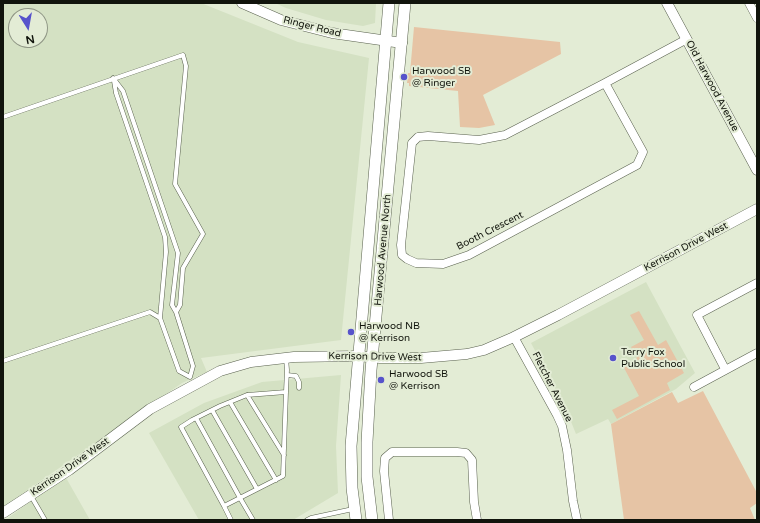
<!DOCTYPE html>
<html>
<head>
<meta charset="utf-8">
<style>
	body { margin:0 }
	#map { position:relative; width:760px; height:523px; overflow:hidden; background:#e3ecd5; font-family:"Varela Round",sans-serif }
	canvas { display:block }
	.frame { position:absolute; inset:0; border:4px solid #11140c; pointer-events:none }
	.north { position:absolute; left:8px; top:8px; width:40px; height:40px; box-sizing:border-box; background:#e3ecd5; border:1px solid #8f9685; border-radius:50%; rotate:169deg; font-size:11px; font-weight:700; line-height:16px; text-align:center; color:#11140c }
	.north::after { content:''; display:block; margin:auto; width:14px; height:18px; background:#5753cb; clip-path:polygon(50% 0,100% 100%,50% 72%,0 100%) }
</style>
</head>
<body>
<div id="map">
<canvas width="760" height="523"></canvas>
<div class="frame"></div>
<div class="north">N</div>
</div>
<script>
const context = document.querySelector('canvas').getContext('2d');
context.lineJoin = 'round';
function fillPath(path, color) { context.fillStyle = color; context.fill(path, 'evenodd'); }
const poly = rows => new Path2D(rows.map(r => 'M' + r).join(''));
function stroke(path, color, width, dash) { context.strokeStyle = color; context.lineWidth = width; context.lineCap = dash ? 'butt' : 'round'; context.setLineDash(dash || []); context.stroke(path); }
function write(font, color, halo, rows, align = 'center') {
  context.font = font + ' "Varela Round",sans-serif'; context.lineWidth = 4; context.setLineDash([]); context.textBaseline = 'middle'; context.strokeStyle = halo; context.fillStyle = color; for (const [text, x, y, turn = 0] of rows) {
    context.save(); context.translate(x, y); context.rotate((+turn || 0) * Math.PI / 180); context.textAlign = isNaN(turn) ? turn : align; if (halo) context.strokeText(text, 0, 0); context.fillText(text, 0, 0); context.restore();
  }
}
fillPath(poly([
	[3,3,201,3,298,42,369,58,341,340,201,358,207,372,182,383,3,507],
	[16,16,40,16,40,40,16,40],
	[275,3,376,3,375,23,363,26,326,20,286,8],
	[646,282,695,373,676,389,611,424,608,419,576,434,566,409,531,343],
	[341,375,336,446,338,493,293,520,199,520,149,433,204,403,262,382],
	[65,476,90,520,4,520,8,518]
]), '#d4e1c3');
fillPath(poly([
	[414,27,560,42,561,54,483,95,495,125,479,128,460,127,458,91,409,86,409,83,407,83,408,73,410,73],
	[639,311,658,345,666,340,684,373,667,383,670,390,617,419,612,410,639,396,623,366,637,358,631,347,644,340,630,315],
	[703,391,757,493,757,503,750,508,755,520,624,520,611,424,672,392,678,403]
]), '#e6c4a5');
const service = poly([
	[114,81,116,93,165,237,166,252,160,318],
	[3,117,183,55,186,66,175,184,203,234,183,268,180,305,176,312],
	[3,361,150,312,160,318,179,371,190,377,193,366,176,312,172,305,178,253,123,91,113,78],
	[287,375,296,376,299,382,299,388],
	[286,392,247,395,220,406,192,420,181,427,224,506,283,476,286,392,287,370,286,358],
	[247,395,284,455],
	[230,402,276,480],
	[212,410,257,489],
	[196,418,240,498,253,520],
	[31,496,45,520],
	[224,506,231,520],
	[307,520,311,518,353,509]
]);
const minor = poly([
	[749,3,757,18],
	[605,83,643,152,637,165,469,255,443,264,416,263,407,259,402,255,401,245,412,143,418,137,428,136,479,140,505,135,605,83],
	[605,83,687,39],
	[514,337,557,415,562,426,567,450,573,501,577,520],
	[725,369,697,315,757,283],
	[694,387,757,353],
	[389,520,384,471,385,458,392,452,457,452,466,453,472,460,474,502,477,520]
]);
const tertiary = poly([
	[242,3,281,20,332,33,402,43],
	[667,3,757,170],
	[3,513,69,470,150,409,220,371,251,362,294,357,358,356,380,358,421,358,467,354,484,350,514,337,558,315,757,209]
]);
const secondary = poly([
	[356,520,352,488,351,446,389,3],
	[372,520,367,477,367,442,371,370,405,3]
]);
stroke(service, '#59614e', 5);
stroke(minor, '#59614e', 9);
stroke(tertiary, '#59614e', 11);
stroke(secondary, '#59614e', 12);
stroke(service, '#fff', 4);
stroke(minor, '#fff', 8);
stroke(tertiary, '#fff', 10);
stroke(secondary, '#fff', 11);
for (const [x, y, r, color] of [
	[404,77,4,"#5753cb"],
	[351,332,4,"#5753cb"],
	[613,358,4,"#5753cb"],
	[381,380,4,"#5753cb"]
]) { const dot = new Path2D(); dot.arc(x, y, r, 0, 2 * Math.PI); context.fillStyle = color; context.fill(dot); stroke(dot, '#e3ecd5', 1.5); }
write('10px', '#11140c', '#e3ecd5', [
	["Ringer Road",312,27,14],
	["Old Harwood Avenue",712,86,62],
	["Booth Crescent",490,231,-27],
	["Kerrison Drive West",686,247,-28],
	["Harwood Avenue North",383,250,-85],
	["Kerrison Drive West",375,357,1],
	["Fletcher Avenue",552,387,63],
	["Kerrison Drive West",70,467,-35]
]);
write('10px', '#11140c', '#e3ecd5', [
	["Harwood SB",412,71],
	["@ Ringer",412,83],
	["Harwood NB",359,326],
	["@ Kerrison",359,338],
	["Terry Fox",621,352],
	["Public School",621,364],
	["Harwood SB",389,374],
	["@ Kerrison",389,386]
], 'left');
</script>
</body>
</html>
